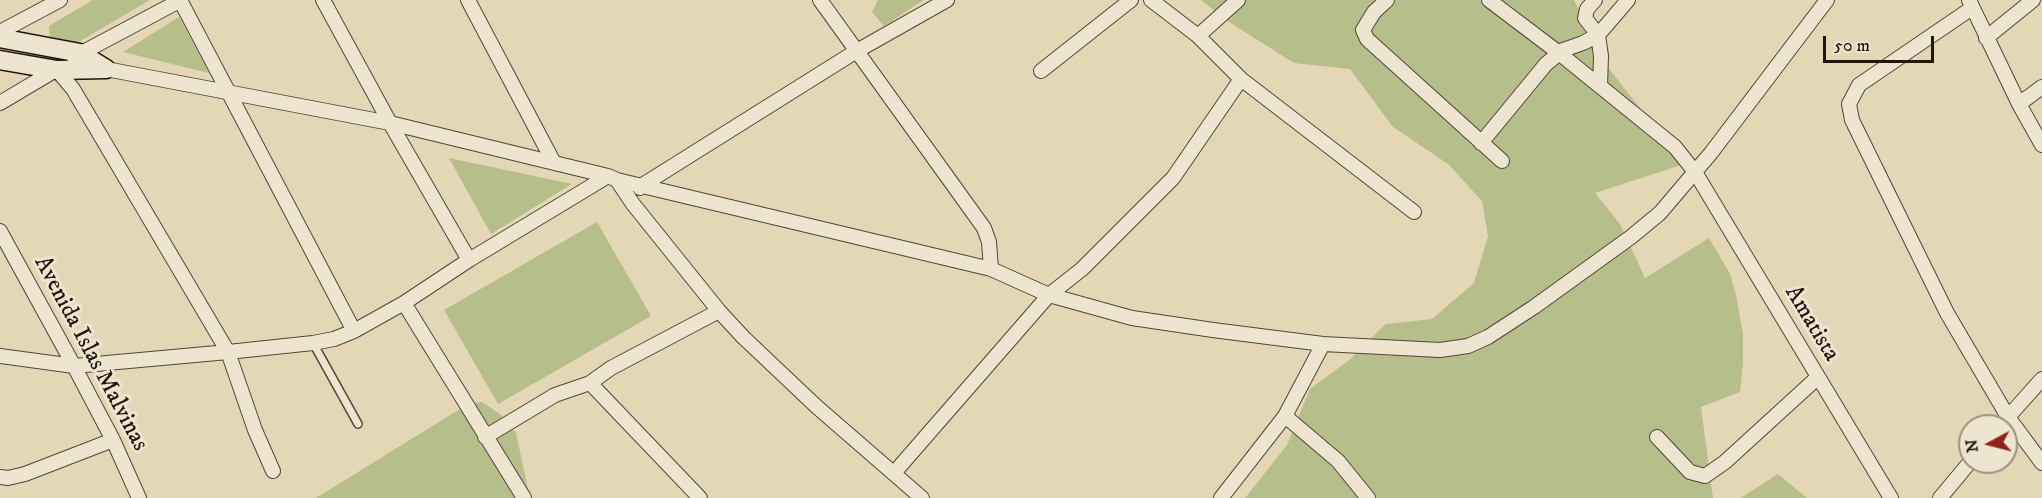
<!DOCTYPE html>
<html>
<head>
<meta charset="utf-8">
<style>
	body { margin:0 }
	#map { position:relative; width:2042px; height:498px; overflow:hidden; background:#e4d7b5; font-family:"IM FELL DW Pica",serif }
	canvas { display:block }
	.north { position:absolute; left:1958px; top:414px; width:60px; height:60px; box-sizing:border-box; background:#ede5cf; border:2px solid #9c9182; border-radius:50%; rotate:263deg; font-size:16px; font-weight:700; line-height:24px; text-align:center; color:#23140e }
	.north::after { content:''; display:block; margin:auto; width:21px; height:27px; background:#8f2418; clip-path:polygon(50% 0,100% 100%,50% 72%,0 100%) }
	.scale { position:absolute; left:1823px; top:36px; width:111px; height:27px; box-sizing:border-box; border:3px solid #23140e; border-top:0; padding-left:8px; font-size:18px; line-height:21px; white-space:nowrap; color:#23140e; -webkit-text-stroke:4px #ede5cf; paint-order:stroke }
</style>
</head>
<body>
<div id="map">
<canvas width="2042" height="498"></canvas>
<div class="north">N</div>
<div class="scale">50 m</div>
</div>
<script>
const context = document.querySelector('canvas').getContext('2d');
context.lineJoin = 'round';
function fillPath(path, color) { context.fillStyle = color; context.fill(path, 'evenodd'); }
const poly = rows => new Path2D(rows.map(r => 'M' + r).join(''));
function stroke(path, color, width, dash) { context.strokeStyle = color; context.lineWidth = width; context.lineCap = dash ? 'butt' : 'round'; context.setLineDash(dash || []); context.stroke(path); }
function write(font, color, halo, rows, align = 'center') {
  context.font = font + ' "IM FELL DW Pica",serif'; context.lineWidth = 6; context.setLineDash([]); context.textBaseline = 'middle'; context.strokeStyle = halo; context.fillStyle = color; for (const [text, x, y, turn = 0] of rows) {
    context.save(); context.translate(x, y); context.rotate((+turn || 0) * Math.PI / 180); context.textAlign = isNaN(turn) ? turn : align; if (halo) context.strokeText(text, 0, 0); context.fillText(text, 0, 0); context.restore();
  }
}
fillPath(poly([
	[93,0,150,0,77,43,50,37,49,26],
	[878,0,924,0,884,26,872,12],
	[1201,0,1574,0,1610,70,1684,164,1595,193,1620,224,1645,278,1709,238,1730,274,1736,295,1743,334,1743,362,1740,392,1701,407,1713,498,1245,498,1287,445,1310,389,1348,361,1386,324,1432,319,1474,283,1488,236,1482,201,1448,164,1393,127,1350,69,1294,63,1226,20],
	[179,17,209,73,123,52],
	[449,158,572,184,491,234],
	[597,222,651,316,498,404,444,310],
	[482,402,500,414,516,433,530,498,316,498,468,404],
	[1778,474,1807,498,1741,498]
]), '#b6be8c');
const lane = poly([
	[313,343,358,424]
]);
const street = poly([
	[180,0,354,331],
	[323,0,390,123,469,260],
	[468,0,553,161],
	[820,0,984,228,989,242,991,269],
	[1151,0,1198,36,1241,79,1414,212],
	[1387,0,1374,12,1363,30,1367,39,1502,161],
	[1489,0,1559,53,1675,147,1695,172,1891,498],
	[1595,0,1587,9,1585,18,1598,35,1601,56,1600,86],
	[1969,0,2019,104,2042,145],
	[1972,8,1859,85,1849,104,1852,120,1947,313,2008,417,2042,463],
	[0,32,60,0],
	[1198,36,1238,0],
	[1986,38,2033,0],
	[74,57,181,0],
	[106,69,390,123,608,176,617,180,633,204,719,311,743,337,817,407,922,498],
	[57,70,73,89,228,352,255,430,273,471],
	[1041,71,1131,0],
	[0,103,59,68],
	[2019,104,2042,87],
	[1481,143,1546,64,1563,50,1583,43,1598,35,1628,0],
	[617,180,991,269,1049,295,1132,318,1213,330,1323,344,1440,350,1468,346,1488,337,1534,307,1631,237,1660,213,1711,153,1827,0],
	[640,188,641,186,855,52,947,0],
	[0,231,74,366,113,440,139,498],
	[404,303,524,498],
	[0,356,74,366,228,352,313,343,334,339,354,331,404,303,469,260,608,176],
	[590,383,700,498],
	[1285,416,1338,461,1368,498],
	[2000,426,2042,379],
	[485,437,555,395,590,383,611,368,719,311],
	[1657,437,1690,472,1705,476,1725,462,1817,378],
	[894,473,1049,295,1082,269,1173,178,1241,79],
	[0,477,8,478,25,474,113,440],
	[1221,498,1285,416,1323,344],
	[1940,498,1970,462]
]);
const secondary = poly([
	[0,38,80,53,106,69],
	[0,60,57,70,106,69]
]);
stroke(lane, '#534538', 10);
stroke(street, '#534538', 16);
stroke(secondary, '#23140e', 21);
stroke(lane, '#ede5cf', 7);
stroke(street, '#ede5cf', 14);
stroke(secondary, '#ede5cf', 18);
write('24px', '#23140e', '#ede5cf', [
	["Amatista",1811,324,59],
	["Avenida Islas Malvinas",90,354,62]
]);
</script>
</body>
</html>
